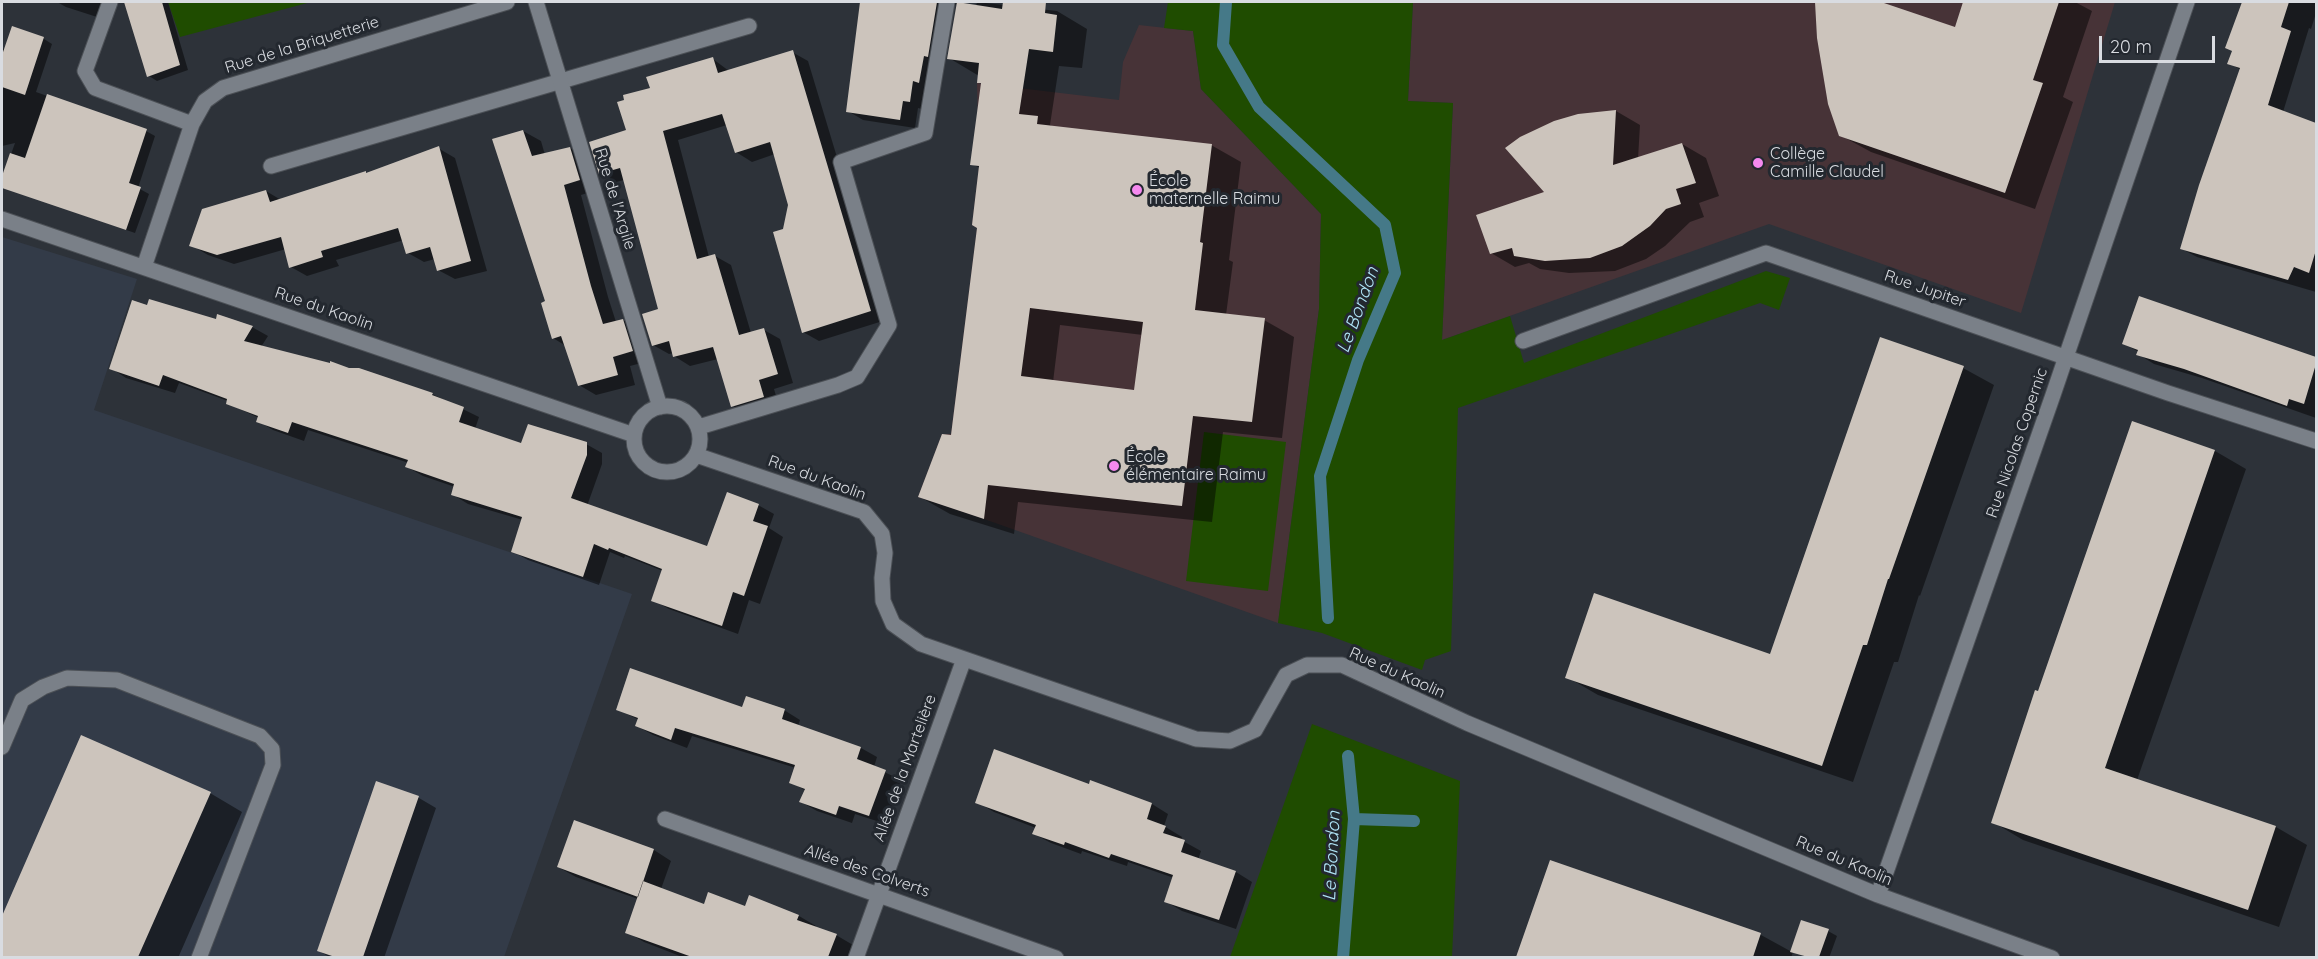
<!DOCTYPE html>
<html>
<head>
<meta charset="utf-8">
<style>
	body { margin:0 }
	#map { position:relative; width:2318px; height:959px; overflow:hidden; background:#2d3239; font-family:Quicksand,sans-serif }
	canvas { display:block }
	.frame { position:absolute; inset:0; border:3px solid #d9dce1; pointer-events:none }
	.scale { position:absolute; left:2099px; top:36px; width:116px; height:27px; box-sizing:border-box; border:3px solid #d9dce1; border-top:0; padding-left:8px; font-size:18px; line-height:21px; white-space:nowrap; color:#d9dce1; -webkit-text-stroke:4px #23282f; paint-order:stroke }
</style>
</head>
<body>
<div id="map">
<canvas width="2318" height="959"></canvas>
<div class="frame"></div>
<div class="scale">20 m</div>
</div>
<script>
const context = document.querySelector('canvas').getContext('2d');
context.lineJoin = 'round';
function fillPath(path, color) { context.fillStyle = color; context.fill(path, 'evenodd'); }
const poly = rows => new Path2D(rows.map(r => 'M' + r).join(''));
function stroke(path, color, width, dash) { context.strokeStyle = color; context.lineWidth = width; context.lineCap = dash ? 'butt' : 'round'; context.setLineDash(dash || []); context.stroke(path); }
function write(font, color, halo, rows, align = 'center') {
  context.font = font + ' Quicksand,sans-serif'; context.lineWidth = 6; context.setLineDash([]); context.textBaseline = 'middle'; context.strokeStyle = halo; context.fillStyle = color; for (const [text, x, y, turn = 0] of rows) {
    context.save(); context.translate(x, y); context.rotate((+turn || 0) * Math.PI / 180); context.textAlign = isNaN(turn) ? turn : align; if (halo) context.strokeText(text, 0, 0); context.fillText(text, 0, 0); context.restore();
  }
}
fillPath(poly([
	[2,237,137,279,94,410,632,594,504,957,2,957]
]), '#333b48');
fillPath(poly([
	[1413,2,2115,2,2021,313,1769,224,1442,340,1453,103,1408,101],
	[1139,25,1193,31,1201,89,1321,214,1319,309,1278,623,984,519,918,497,942,434,951,434,977,228,972,225,979,166,977,83,1119,100,1123,62]
]), '#473337');
fillPath(poly([
	[168,2,311,2,180,37],
	[1168,2,1413,2,1408,101,1453,103,1442,340,1510,316,1524,363,1766,271,1790,278,1779,310,1760,303,1458,408,1451,651,1425,660,1422,670,1322,633,1278,623,1319,309,1321,214,1201,89,1193,31,1164,28],
	[1204,432,1286,442,1268,591,1186,581],
	[1312,724,1460,781,1452,957,1230,957]
]), '#1f4c00');
fillPath(poly([
	[57,2,102,2,97,17,66,7],
	[126,2,168,2,188,70,157,81,149,76],
	[861,2,957,3,952,9,925,110,918,108,915,128,863,120,848,111],
	[977,2,1057,11,1087,29,1082,68,1059,66,1050,125,1055,128,1211,145,1241,162,1229,260,1233,262,1226,315,1264,320,1294,337,1282,438,1223,432,1212,522,1018,502,1014,534,950,514,920,497,953,437,979,227,980,168,972,164,982,84,978,82,979,76,949,58,973,24],
	[1060,325,1143,335,1136,392,1053,382],
	[1817,2,1876,2,1956,29,1965,2,2075,2,2092,11,2063,97,2073,102,2035,209,1871,152,1840,135,1819,38],
	[2243,2,2316,2,2316,13,2311,29,2309,28,2283,112,2316,125,2316,292,2197,257,2182,249,2241,70,2229,63,2233,52,2227,48],
	[44,39,52,44,36,92,146,131,155,136,138,188,149,194,135,233,2,187,2,180,15,143,2,146,2,49],
	[792,52,808,61,886,320,819,341,803,332,785,230,790,205,775,154,752,162,736,152,727,125,678,140,709,257,715,256,731,265,751,333,764,330,780,339,793,383,774,389,779,406,748,415,733,406,718,359,690,366,674,356,673,353,669,354,653,345,660,310,624,180,616,182,600,173,652,89,713,59,729,71],
	[1616,111,1640,125,1638,159,1682,144,1706,158,1719,196,1699,203,1704,217,1690,222,1665,246,1646,259,1615,271,1569,273,1540,269,1529,263,1515,267,1491,253,1546,192,1579,115],
	[523,131,541,141,545,155,570,148,587,158,597,190,581,195,608,297,616,322,623,320,640,331,649,361,630,366,635,385,596,395,579,385,566,346,553,338],
	[438,148,455,158,487,271,455,279,438,270,435,259,424,262,408,253,404,240,336,260,339,266,307,276,291,267,286,249,234,264,208,255,191,245,266,191,281,200,365,172,368,174],
	[2140,298,2316,359,2316,418,2202,378,2154,364,2138,354,2139,352,2124,344],
	[148,307,252,327,268,336,261,347,432,394,479,417,475,429,522,445,586,444,602,453,602,464,587,506,708,548,758,505,774,514,769,528,783,537,760,604,749,600,738,634,669,609,653,600,663,571,625,556,624,558,610,552,599,585,528,560,512,551,523,520,468,504,452,494,455,487,423,476,407,467,409,463,308,430,304,441,273,430,258,421,259,418,227,403,228,401,179,383,175,393,126,378,111,368],
	[1963,368,1994,385,1920,596,1919,595,1898,662,1894,662,1853,782,1598,695,1567,677,1771,656],
	[2133,423,2215,451,2246,469,2137,780,2276,827,2307,845,2279,927,2023,840,1993,822],
	[617,709,784,710,800,720,798,726,861,748,877,757,874,767,901,780,886,824,855,814,852,823,817,811,801,802,806,791,791,782,796,768,692,736,687,748,653,735,637,726,639,720],
	[82,737,210,793,242,812,178,958,2,958,2,920],
	[377,783,419,798,436,808,384,958,331,958,319,951],
	[1090,786,1152,804,1168,814,1164,826,1182,837,1181,840,1201,851,1198,860,1236,872,1252,882,1236,929,1182,911,1165,901,1174,878,1128,862,1127,866,1082,851,1081,854,1051,843,1034,834,1036,828,994,812,977,802],
	[575,822,654,850,671,861,661,889,705,906,746,908,750,897,799,916,816,926,815,928,836,935,853,945,849,958,685,958,644,942,627,932,638,899,576,877,558,867],
	[1551,862,1761,935,1792,952,1828,931,1837,936,1829,958,1813,958,1793,952,1791,958,1518,958]
]), '#0007');
stroke(poly([
	[1226,2,1223,45,1259,107,1385,225,1395,273,1358,360,1320,476,1328,618],
	[1354,819,1414,821],
	[1343,958,1354,819,1348,756]
]), '#457988', 12);
fillPath(poly([
	[124,2,162,2,180,65,147,77],
	[860,2,937,2,928,57,924,56,919,83,913,81,910,102,903,101,900,120,846,112],
	[957,2,1002,9,1003,2,1046,2,1045,13,1057,15,1053,52,1029,49,1019,114,1038,116,1037,124,1212,144,1200,242,1203,243,1195,310,1265,318,1252,422,1193,416,1182,506,988,485,984,519,918,497,942,434,951,435,977,228,972,225,979,166,970,165,981,83,977,83,979,63,947,59],
	[1030,308,1143,322,1134,390,1021,376],
	[1815,2,1881,2,1955,27,1963,2,2059,2,2033,80,2043,83,2005,193,1839,136,1828,104,1817,38],
	[2242,2,2289,2,2281,27,2291,31,2268,105,2316,123,2316,250,2309,273,2294,267,2288,280,2180,249,2199,185,2240,68,2227,64,2232,51,2225,48],
	[12,26,44,37,25,95,2,87,2,55],
	[793,50,871,311,802,333,773,232,783,229,788,205,770,142,735,153,722,114,663,131,697,259,715,254,739,335,764,328,778,374,759,380,764,397,731,407,713,347,673,357,669,341,652,346,642,314,658,309,620,168,599,174,589,142,626,130,617,102,624,100,623,95,650,88,646,77,713,57,718,73],
	[47,94,147,129,129,183,141,187,126,230,2,188,2,176,10,153,25,158],
	[1616,110,1613,165,1682,143,1696,183,1676,189,1681,204,1666,209,1650,226,1622,246,1590,258,1545,261,1514,256,1512,248,1490,254,1476,215,1544,192,1505,148,1520,137,1554,121,1578,114],
	[523,130,532,156,570,147,580,180,564,185,591,286,603,324,623,319,633,351,613,357,618,375,578,386,561,336,552,339,541,303,545,301,492,139],
	[439,146,471,261,437,271,430,247,406,254,398,228,321,251,323,257,289,268,281,237,217,255,189,246,202,209,266,190,270,202,366,171,366,173],
	[2139,296,2316,357,2316,364,2304,404,2289,399,2287,406,2184,369,2136,355,2138,350,2122,344],
	[149,299,216,319,217,314,253,326,244,341,330,363,330,361,349,368,359,368,433,393,432,395,464,407,459,422,521,443,528,424,587,442,587,455,571,498,707,546,727,492,759,504,753,521,768,526,744,596,733,592,722,626,651,601,662,569,609,548,608,550,594,544,583,577,511,552,522,517,451,495,454,484,405,467,408,460,292,422,288,433,256,422,258,416,226,404,227,399,163,375,159,386,109,369,132,300,147,305],
	[1880,337,1964,366,1889,579,1888,579,1867,645,1863,645,1822,766,1565,678,1594,593,1770,654],
	[2132,421,2215,450,2105,768,2276,826,2248,910,1991,823,2035,690,2038,691],
	[630,668,742,707,746,696,785,709,782,719,861,747,857,759,886,770,869,816,839,806,836,815,799,802,805,789,789,783,795,765,675,728,671,740,635,726,638,718,616,710],
	[81,735,211,792,138,957,2,957,2,916],
	[994,749,1089,784,1090,780,1152,803,1147,819,1166,826,1163,833,1185,840,1181,852,1236,871,1219,920,1164,902,1173,875,1111,854,1109,858,1065,842,1064,845,1032,834,1036,825,975,803],
	[376,781,419,796,363,957,335,957,317,951],
	[574,820,654,849,638,897,557,867],
	[1550,860,1761,933,1753,957,1516,957],
	[643,881,704,904,708,892,745,906,749,895,799,915,797,920,837,934,828,957,692,957,625,933],
	[1801,920,1829,929,1819,957,1808,957,1790,952]
]), '#ccc4bc');
const service = poly([
	[271,166,749,26],
	[2,747,22,700,43,687,67,678,117,680,260,736,272,749,273,765,199,958]
]);
const minor = poly([
	[110,2,85,71,95,88,192,124],
	[536,2,660,407],
	[2,219,634,435],
	[144,267,192,124,205,101,223,88,507,2],
	[1523,341,1766,253,2168,393,2316,441],
	'634 439a33 33 0 1 1 66 0a33 33 0 1 1-66 0Z',
	[699,427,838,385,857,377,889,325,841,162,925,133,947,2],
	[696,455,864,512,882,534,885,553,882,578,883,601,893,624,921,644,1196,739,1230,741,1255,730,1286,675,1307,665,1342,665,1467,723,1878,895,2052,958],
	[665,819,1056,958],
	[1878,895,2053,395,2187,2],
	[856,958,964,659]
]);
stroke(service, '#4c5056', 17);
stroke(minor, '#4c5056', 17);
stroke(service, '#7a8088', 15);
stroke(minor, '#7a8088', 15);
for (const [x, y, r, color] of [
	[1758,163,6,"#f589ef"],
	[1137,190,6,"#f589ef"],
	[1114,466,6,"#f589ef"]
]) { const dot = new Path2D(); dot.arc(x, y, r, 0, 2 * Math.PI); context.fillStyle = color; context.fill(dot); stroke(dot, '#23282f', 2); }
write('16px', '#d9dce1', '#23282f', [
	["Rue de la Briquetterie",302,45,-17],
	["Rue de l'Argile",615,199,73],
	["Rue Jupiter",1925,289,19],
	["Rue du Kaolin",324,309,19],
	["Rue Nicolas Copernic",2017,443,-71],
	["Rue du Kaolin",817,478,20],
	["Rue du Kaolin",1397,673,24],
	["Allée de la Martelière",905,768,-70],
	["Rue du Kaolin",1844,861,23],
	["Allée des Colverts",867,871,19]
]);
write('16px', '#d9dce1', '#23282f', [
	["Collège",1770,154],
	["Camille Claudel",1770,172],
	["École",1149,181],
	["maternelle Raimu",1149,199],
	["École",1126,457],
	["élémentaire Raimu",1126,475]
], 'left');
write('italic 18px', '#b0e5f7', '#23282f', [
	["Le Bondon",1358,310,-70],
	["Le Bondon",1332,856,-87]
]);
</script>
</body>
</html>
